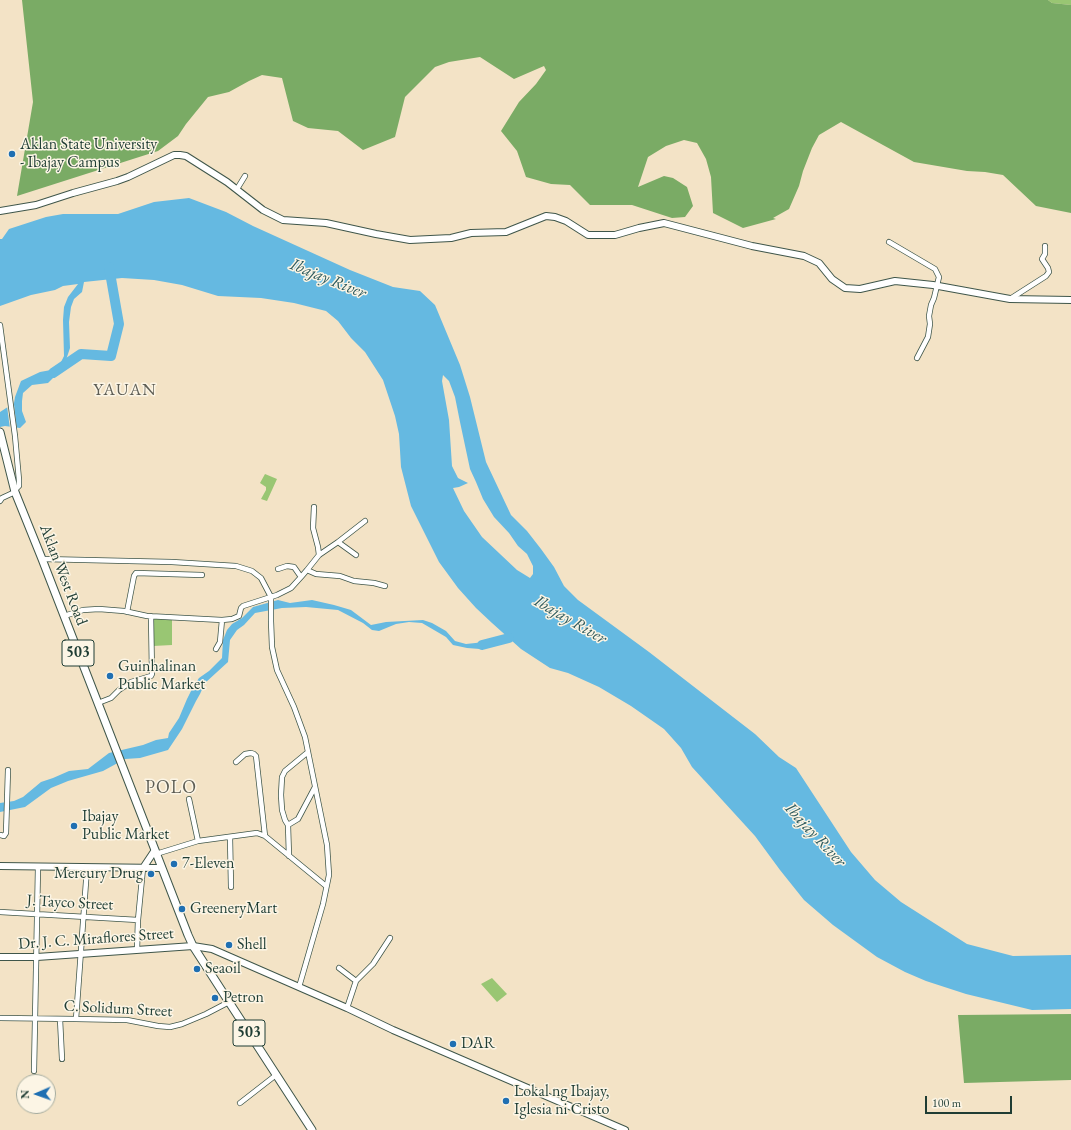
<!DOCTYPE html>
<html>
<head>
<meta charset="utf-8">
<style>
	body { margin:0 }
	#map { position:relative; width:1071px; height:1130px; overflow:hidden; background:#f3e3c6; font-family:"EB Garamond",serif }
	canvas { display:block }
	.north { position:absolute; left:16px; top:1074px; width:40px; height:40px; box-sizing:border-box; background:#fcf5e5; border:1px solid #a4ab9e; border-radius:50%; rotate:268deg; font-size:11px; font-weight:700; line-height:16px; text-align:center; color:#1f3d34 }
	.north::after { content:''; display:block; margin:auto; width:14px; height:18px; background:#1f6fb2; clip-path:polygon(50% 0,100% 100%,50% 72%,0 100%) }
	.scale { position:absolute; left:925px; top:1096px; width:87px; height:18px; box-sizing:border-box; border:2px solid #1f3d34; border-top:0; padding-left:5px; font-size:12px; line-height:14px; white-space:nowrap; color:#1f3d34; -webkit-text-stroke:3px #fcf5e5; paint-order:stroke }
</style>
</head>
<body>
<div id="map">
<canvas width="1071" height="1130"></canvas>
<div class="north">N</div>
<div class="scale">100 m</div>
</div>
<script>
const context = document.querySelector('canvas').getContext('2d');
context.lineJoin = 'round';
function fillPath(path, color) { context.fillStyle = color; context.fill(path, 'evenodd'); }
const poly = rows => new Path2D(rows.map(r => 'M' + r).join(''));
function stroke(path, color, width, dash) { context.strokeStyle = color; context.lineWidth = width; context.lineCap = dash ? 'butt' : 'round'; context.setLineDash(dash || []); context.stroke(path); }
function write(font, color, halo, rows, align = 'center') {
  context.font = font + ' "EB Garamond",serif'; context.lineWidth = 3; context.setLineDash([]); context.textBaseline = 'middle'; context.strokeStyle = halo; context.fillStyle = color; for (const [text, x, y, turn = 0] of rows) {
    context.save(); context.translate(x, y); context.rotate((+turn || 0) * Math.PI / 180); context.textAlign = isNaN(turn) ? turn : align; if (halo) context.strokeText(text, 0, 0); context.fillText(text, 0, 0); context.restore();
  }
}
fillPath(poly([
	[1048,0,1071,0,1071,5,1052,3],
	[265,474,277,479,267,501,261,499,266,490,266,487,260,483],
	[153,618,172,619,172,645,153,646],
	[492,978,507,994,497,1002,481,984]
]), '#99c673');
fillPath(poly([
	[22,0,1048,0,1052,3,1071,5,1071,213,1036,206,1003,175,985,172,967,171,914,162,841,122,819,135,812,148,803,171,799,186,789,209,773,218,776,219,743,228,713,213,711,177,706,159,697,143,684,140,666,146,648,157,638,187,664,176,673,178,687,187,693,206,685,217,672,218,632,205,590,205,570,185,551,184,526,177,517,151,501,131,519,102,536,84,546,70,544,66,514,79,480,57,449,62,435,67,405,97,395,137,363,150,338,131,308,128,293,121,282,78,262,75,249,81,229,92,208,97,186,124,178,136,158,151,17,196,33,102],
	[1071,1014,1071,1080,964,1083,958,1015]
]), '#7aab65');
fillPath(poly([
	[189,198,226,212,253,226,350,270,393,287,420,291,435,305,460,365,470,397,486,462,511,515,527,531,541,549,554,567,564,586,578,600,649,652,733,717,755,734,779,757,796,768,851,852,875,880,901,902,967,944,1013,956,1071,955,1071,1009,1032,1010,966,994,926,981,905,972,877,957,833,925,804,900,780,870,755,836,692,767,681,748,664,729,631,706,599,687,568,673,550,668,521,649,492,623,476,608,458,588,439,562,411,506,401,467,399,434,395,416,383,380,365,352,351,338,338,321,326,311,294,303,261,298,218,296,182,285,154,280,122,278,84,282,82,292,74,299,71,307,69,322,70,348,63,369,56,375,48,383,32,385,23,393,22,401,22,411,26,422,20,428,5,426,0,427,0,412,14,403,15,397,21,381,40,372,51,370,59,366,64,356,63,320,64,307,68,297,78,284,63,286,55,290,31,295,0,306,0,239,2,239,9,229,46,217,63,214,118,214,154,202],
	[443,375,449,381,455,397,460,422,470,469,476,482,483,499,494,517,509,533,518,546,527,554,533,566,533,574,530,578,517,570,482,537,464,511,453,488,459,487,468,483,458,478,452,466,449,420,442,381],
	[278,600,290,603,312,600,334,605,351,610,371,625,386,622,423,620,432,623,446,631,455,641,466,644,494,641,496,643,480,649,467,648,453,645,446,637,422,623,409,622,396,624,379,631,372,630,363,623,338,610,306,607,282,608,255,613,244,625,237,630,230,640,228,662,205,683,200,694,196,701,182,729,168,750,140,758,125,759,103,771,68,781,51,788,25,807,0,812,0,803,14,801,23,797,41,782,53,778,69,771,88,769,109,753,143,745,156,740,168,738,169,733,179,718,187,699,193,687,199,678,209,671,222,658,223,640,227,630,232,624,242,618,253,607]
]), '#65b9e1');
fillPath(poly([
	[13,396,17,430,10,429,7,406,12,402]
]), '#f3e3c6');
stroke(poly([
	[53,373,81,354,111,356,119,324,109,267],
	[482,645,509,638]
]), '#65b9e1', 10);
const minor = poly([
	[237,189,245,176],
	[889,242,935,269,939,277,934,298,931,305,929,316,930,324,928,337,917,358],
	[1010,299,1046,276,1049,272,1048,268,1042,259,1045,254,1045,246],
	[0,325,15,436,19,480,19,486,15,490],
	[0,501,2,498,15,492],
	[314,507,313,528,318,547,319,555],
	[338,542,365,521],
	[42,559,172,562,236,566,252,571,261,578,271,597,271,621,272,647,277,670,294,707,305,737,327,845,329,875,323,904,299,987],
	[278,569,287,566,294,567,301,577],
	[307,570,319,555,338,542,356,555],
	[127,612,134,576,136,573,202,575],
	[64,616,83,610,99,609,124,611,147,616,222,620,232,619,239,616,241,608,243,606,277,595,291,588,301,577,307,570,316,574,340,576,354,581,374,583,385,586],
	[216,649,220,642,222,620],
	[98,703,111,698,119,690,131,682,151,676,152,674,151,616],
	[236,762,245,754,251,753,254,754,256,756,265,836],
	[189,799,198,841],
	[288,825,298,819,315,787],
	[0,835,4,836,6,833,8,770],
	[230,837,231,887],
	[156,854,198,841,257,833,265,836,326,886],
	[289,856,288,825,285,820,282,810,281,795,282,777,285,771,308,752],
	[0,912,138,920],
	[137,950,138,920,143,868],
	[339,968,356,981],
	[347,1008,356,981,373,964,390,938],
	[0,1018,76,1019,127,1020,158,1026,170,1027,182,1024,206,1014,229,1002],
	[60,1019,62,1059],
	[76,1019,87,868],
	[34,1071,38,867],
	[240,1103,276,1075]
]);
const tertiary = poly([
	[0,211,36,205,73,193,117,181,128,177,174,155,180,155,186,156,227,182,263,210,283,220,326,223,376,234,410,240,451,238,471,233,506,232,546,216,555,217,566,221,588,235,615,235,639,228,664,223,752,246,804,256,819,263,832,279,845,288,860,289,895,281,933,285,1010,299,1071,300],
	[0,866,162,868],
	[143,868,155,850],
	[0,957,37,957,193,946,212,949,347,1008,393,1030,625,1130]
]);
const primary = poly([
	[0,432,15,492,42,559,188,935,193,946,229,1002,312,1130]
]);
stroke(minor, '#3f564a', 6);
stroke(tertiary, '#3f564a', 8);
stroke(primary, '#3f564a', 9);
stroke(minor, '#fff', 4.5);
stroke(tertiary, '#fff', 6);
stroke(primary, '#fff', 7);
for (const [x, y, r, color] of [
	[12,154,4,"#1f6fb2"],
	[110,676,4,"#1f6fb2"],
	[74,826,4,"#1f6fb2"],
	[174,864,4,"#1f6fb2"],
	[151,874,4,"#1f6fb2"],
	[182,909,4,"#1f6fb2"],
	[229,945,4,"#1f6fb2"],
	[197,969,4,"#1f6fb2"],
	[215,998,4,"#1f6fb2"],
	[453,1044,4,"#1f6fb2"],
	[506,1101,4,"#1f6fb2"]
]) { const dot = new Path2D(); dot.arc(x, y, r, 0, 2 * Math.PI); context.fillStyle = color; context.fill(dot); stroke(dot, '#fcf5e5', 1.5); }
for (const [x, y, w] of [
	[78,653,32],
	[249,1033,32]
]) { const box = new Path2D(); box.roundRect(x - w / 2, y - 13, w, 26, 3); context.fillStyle = '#fcf5e5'; context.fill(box); stroke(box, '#1f3d34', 1); }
write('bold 15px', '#1f3d34', null, [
	["503",78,653],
	["503",249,1033]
]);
write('16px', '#1f3d34', '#fcf5e5', [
	["Aklan State University",20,145],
	["- Ibajay Campus",20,163],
	["Guinhalinan",118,667],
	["Public Market",118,685],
	["Ibajay",82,817],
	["Public Market",82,835],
	["7-Eleven",182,864],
	["Mercury Drug",143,874,"right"],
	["GreeneryMart",190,909],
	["Shell",237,945],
	["Seaoil",205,969],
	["Petron",223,998],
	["DAR",461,1044],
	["Lokal ng Ibajay,",514,1092],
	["Iglesia ni Cristo",514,1110]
], 'left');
write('16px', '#1f3d34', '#fcf5e5', [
	["Aklan West Road",63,575,69],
	["J. Tayco Street",70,903,3],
	["Dr. J. C. Miraflores Street",96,939,-4],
	["C. Solidum Street",118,1009,3]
]);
write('italic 17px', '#305c5f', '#fcf5e5', [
	["Ibajay River",328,279,22],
	["Ibajay River",570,620,30],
	["Ibajay River",815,835,47]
]);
context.letterSpacing = '1px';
write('17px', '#5d5d54', '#fcf5e5', [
	["YAUAN",125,390]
]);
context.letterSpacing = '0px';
context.letterSpacing = '1px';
write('18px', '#5d5d54', '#fcf5e5', [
	["POLO",171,788]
]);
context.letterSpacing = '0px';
</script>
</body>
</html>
